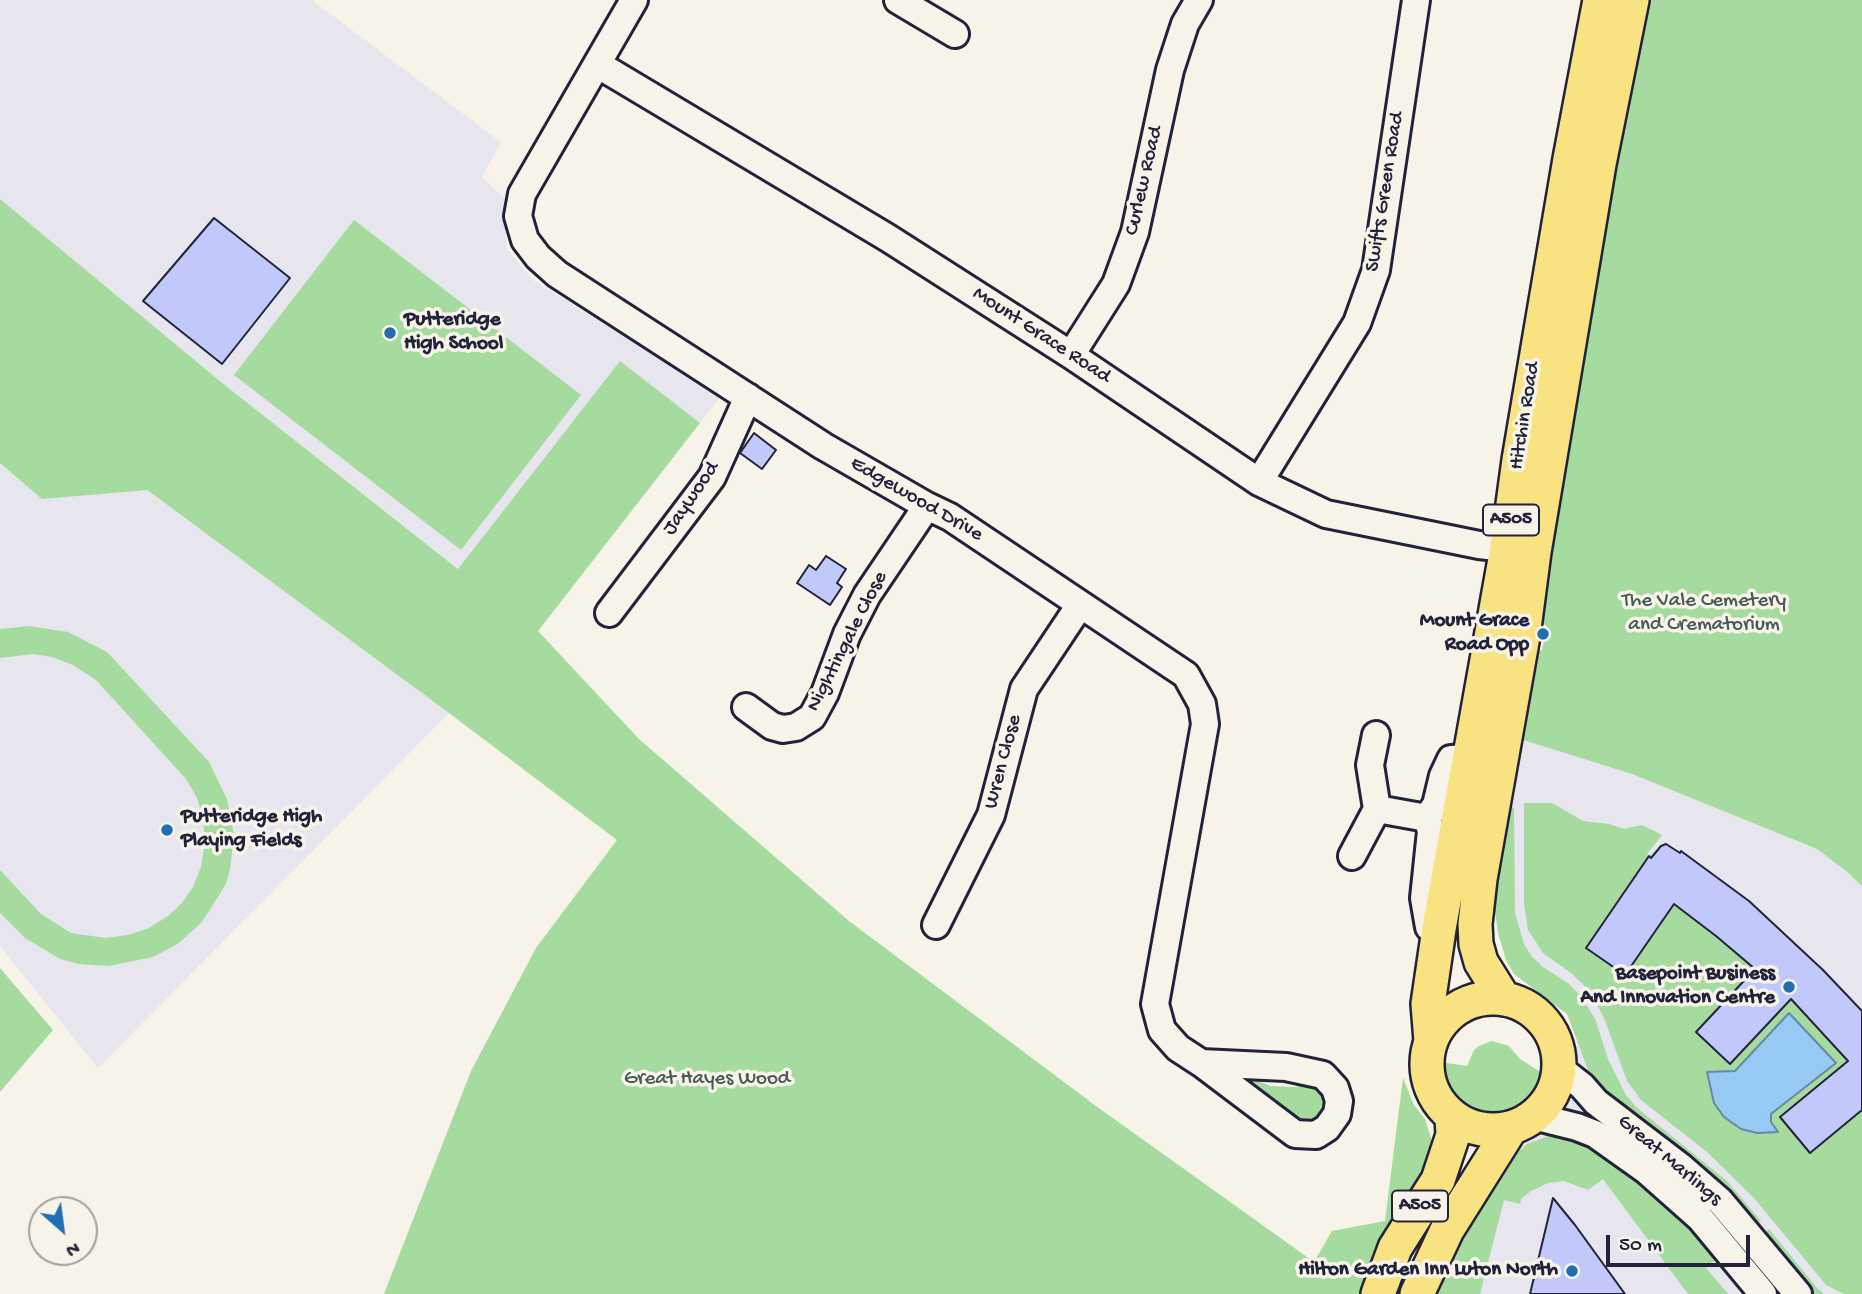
<!DOCTYPE html>
<html>
<head>
<meta charset="utf-8">
<style>
	body { margin:0 }
	#map { position:relative; width:1862px; height:1294px; overflow:hidden; background:#f7f3e8; font-family:"Gochi Hand",sans-serif }
	canvas { display:block }
	.north { position:absolute; left:28px; top:1196px; width:70px; height:70px; box-sizing:border-box; background:#f7f3e8; border:2px solid #a29fa3; border-radius:50%; rotate:152deg; font-size:19px; font-weight:700; line-height:28px; text-align:center; color:#22223b }
	.north::after { content:''; display:block; margin:auto; width:24px; height:32px; background:#1f6fb2; clip-path:polygon(50% 0,100% 100%,50% 72%,0 100%) }
	.scale { position:absolute; left:1606px; top:1235px; width:144px; height:32px; box-sizing:border-box; border:4px solid #22223b; border-top:0; padding-left:9px; font-size:21px; line-height:24px; white-space:nowrap; color:#22223b; -webkit-text-stroke:5px #f7f3e8; paint-order:stroke }
</style>
</head>
<body>
<div id="map">
<canvas width="1862" height="1294"></canvas>
<div class="north">N</div>
<div class="scale">50 m</div>
</div>
<script>
const context = document.querySelector('canvas').getContext('2d');
context.lineJoin = 'round';
function fillPath(path, color) { context.fillStyle = color; context.fill(path, 'evenodd'); }
const poly = rows => new Path2D(rows.map(r => 'M' + r).join(''));
function stroke(path, color, width, dash) { context.strokeStyle = color; context.lineWidth = width; context.lineCap = dash ? 'butt' : 'round'; context.setLineDash(dash || []); context.stroke(path); }
function write(font, color, halo, rows, align = 'center') {
  context.font = font + ' "Gochi Hand",sans-serif'; context.lineWidth = 7; context.setLineDash([]); context.textBaseline = 'middle'; context.strokeStyle = halo; context.fillStyle = color; for (const [text, x, y, turn = 0] of rows) {
    context.save(); context.translate(x, y); context.rotate((+turn || 0) * Math.PI / 180); context.textAlign = isNaN(turn) ? turn : align; if (halo) context.strokeText(text, 0, 0); context.fillText(text, 0, 0); context.restore();
  }
}
fillPath(poly([
	[0,0,312,0,501,142,482,177,504,198,507,249,533,280,720,397,538,631,226,386,0,199],
	[0,463,42,498,146,490,449,713,98,1068,0,946],
	[1523,740,1632,774,1817,849,1846,871,1862,886,1862,1294,1431,1294,1514,1154,1553,1117,1565,1099,1574,1071,1577,1036,1567,1014,1550,999,1514,974,1506,960,1498,933,1505,805]
]), '#e7e6ee');
fillPath(poly([
	[1650,0,1862,0,1862,886,1846,871,1817,849,1632,774,1523,740,1539,651,1542,650,1547,627,1543,623,1579,367,1613,163],
	[0,199,226,386,458,569,620,361,700,423,538,631,639,739,849,921,1096,1106,1314,1262,1332,1231,1385,1221,1403,1078,1414,1105,1425,1119,1431,1138,1431,1157,1368,1294,384,1294,471,1071,536,948,617,840,449,713,147,490,42,499,0,463],
	[354,220,581,395,461,550,234,375],
	[29,626,68,632,107,652,209,762,227,799,234,835,230,869,226,884,202,922,179,943,153,957,108,966,79,964,60,959,25,938,0,913,0,870,41,914,71,933,106,938,128,935,149,928,168,916,182,903,193,887,201,867,205,843,203,817,197,798,186,779,96,680,73,665,52,657,33,654,0,658,0,629],
	[1524,803,1552,803,1583,821,1609,824,1624,829,1642,825,1662,835,1647,854,1649,856,1586,948,1674,904,1716,936,1755,969,1730,1064,1791,999,1848,1061,1781,1117,1862,1110,1862,1294,1844,1294,1826,1285,1754,1198,1707,1152,1641,1100,1627,1081,1604,1018,1590,991,1571,973,1543,953,1528,930,1524,904],
	[1735,1071,1771,1114,1771,1122,1707,1072],
	[1505,805,1514,808,1515,913,1524,944,1532,957,1543,967,1568,983,1582,997,1596,1021,1608,1059,1626,1095,1636,1107,1727,1181,1761,1221,1756,1225,1599,1087,1590,1075,1567,1014,1514,974,1506,960,1498,933,1493,896],
	[0,968,53,1030,0,1092],
	[1492,1041,1509,1046,1520,1059,1547,1076,1540,1094,1532,1104,1511,1116,1499,1119,1487,1119,1465,1111,1448,1094,1440,1071,1440,1062,1467,1066,1474,1050,1479,1046],
	[1231,1070,1271,1086,1295,1087,1316,1082,1323,1087,1330,1109,1307,1127],
	[1551,1135,1564,1136,1588,1143,1657,1195,1719,1257,1706,1268,1728,1294,1688,1294,1603,1179,1588,1190,1564,1181,1548,1183,1531,1191,1521,1199,1520,1204,1504,1200,1480,1294,1431,1294,1445,1261,1505,1164,1527,1144],
	[1769,1229,1818,1289,1824,1294,1812,1294,1763,1234]
]), '#a5db9e');
const water = poly([
	[1789,1013,1836,1063,1771,1114,1771,1122,1778,1132,1757,1133,1741,1129,1724,1117,1714,1103,1707,1072,1735,1071,1789,1013]
]);
fillPath(water, '#96caf3');
stroke(water, '#6887a9', 2);
const building = poly([
	[214,218,290,278,222,364,143,301,214,218],
	[754,433,776,450,762,469,740,453,754,433],
	[826,556,846,569,837,583,842,587,830,605,797,583,809,565,816,570,826,556],
	[1666,844,1680,853,1681,851,1749,901,1823,970,1862,1011,1862,1110,1810,1153,1780,1117,1848,1061,1791,999,1730,1064,1696,1032,1755,969,1716,936,1674,904,1625,975,1586,948,1649,856,1651,858,1661,846,1666,844],
	[1553,1198,1575,1225,1625,1294,1530,1294,1553,1198]
]);
fillPath(building, '#c1c9fb');
stroke(building, '#22223b', 2);
const minor = poly([
	[634,0,522,194,518,216,525,240,538,257,557,274,823,446,927,506,950,517,1186,675,1202,704,1205,724,1155,1004,1162,1030,1178,1048,1201,1063,1295,1134,1316,1135,1327,1128,1337,1114,1339,1101,1335,1088,1323,1075,1286,1067,1201,1063],
	[898,0,955,34],
	[597,64,888,238,1071,355,1259,482,1326,514,1479,545,1524,550],
	[1071,355,1116,284,1135,232,1170,70,1185,24,1199,0],
	[1259,482,1357,323,1376,270,1416,0],
	[609,613,712,477,748,397],
	[746,707,772,726,783,729,796,727,812,717,825,693,847,634,867,595,927,506],
	[1376,735,1370,765,1377,809],
	[1427,818,1436,805,1443,776,1451,759,1469,758],
	[1352,856,1377,809,1427,818,1431,831,1424,898,1429,927,1439,929],
	[936,925,991,815,1024,689,1080,605],
	[1559,1068,1582,1086,1596,1102,1681,1167,1720,1201,1798,1294],
	[1533,1116,1577,1127,1595,1134,1647,1171,1700,1218,1763,1294]
]);
const major = poly([
	'1427 1064a66 66 0 1 1 132 0a66 66 0 1 1-132 0Z',
	[1504,999,1481,962,1476,944,1475,924,1480,879,1523,636,1534,552,1599,164,1632,0],
	[1431,1041,1428,1004,1439,929,1507,548,1519,460,1570,159,1600,0],
	[1378,1294,1395,1248,1438,1180,1453,1135,1452,1117],
	[1417,1294,1447,1230,1511,1128]
]);
stroke(minor, '#22223b', 32);
stroke(major, '#22223b', 38);
stroke(minor, '#f7f3e8', 26);
stroke(major, '#f8e281', 33);
for (const [x, y, r, color] of [
	[390,333,7,"#1f6fb2"],
	[1543,634,7,"#1f6fb2"],
	[167,830,7,"#1f6fb2"],
	[1789,987,7,"#1f6fb2"],
	[1572,1271,7,"#1f6fb2"]
]) { const dot = new Path2D(); dot.arc(x, y, r, 0, 2 * Math.PI); context.fillStyle = color; context.fill(dot); stroke(dot, '#f7f3e8', 2.5); }
for (const [x, y, w] of [
	[1511,520,56],
	[1420,1206,56]
]) { const box = new Path2D(); box.roundRect(x - w / 2, y - 15.5, w, 31, 5); context.fillStyle = '#f7f3e8'; context.fill(box); stroke(box, '#22223b', 2); }
write('bold 19px', '#22223b', null, [
	["A505",1511,520],
	["A505",1420,1206]
]);
write('21px', '#22223b', '#f7f3e8', [
	["Curlew Road",1145,181,-77],
	["Swifts Green Road",1386,192,-81],
	["Mount Grace Road",1041,336,33],
	["Hitchin Road",1526,416,-81],
	["Jaywood",692,499,-56],
	["Edgewood Drive",916,500,30],
	["Nightingale Close",848,642,-63],
	["Wren Close",1004,762,-75],
	["Great Marlings",1669,1161,40]
]);
write('bold 21px', '#22223b', '#f7f3e8', [
	["Putteridge",404,321,"left"],
	["High School",404,345,"left"],
	["Mount Grace",1529,622],
	["Road Opp",1529,646],
	["Putteridge High",181,818,"left"],
	["Playing Fields",181,842,"left"],
	["Basepoint Business",1775,975],
	["And Innovation Centre",1775,999],
	["Hilton Garden Inn Luton North",1558,1271]
], 'right');
write('21px', '#495a59', '#f7f3e8', [
	["The Vale Cemetery",1704,602],
	["and Crematorium",1704,626],
	["Great Hayes Wood",707,1080]
]);
</script>
</body>
</html>
